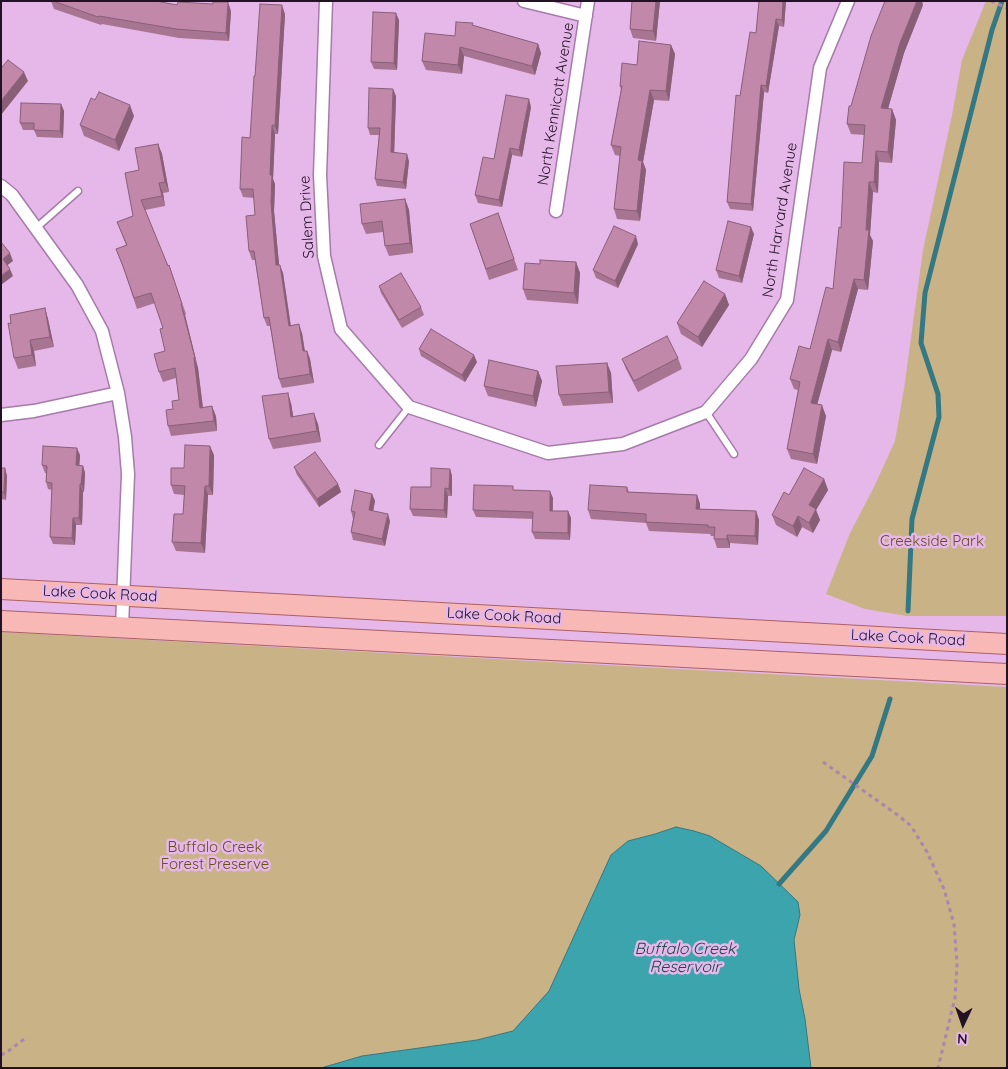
<!DOCTYPE html>
<html>
<head>
<meta charset="utf-8">
<style>
	body { margin:0 }
	#map { position:relative; width:1008px; height:1069px; overflow:hidden; background:#e6b8ea; font-family:Quicksand,sans-serif }
	canvas { display:block }
	.frame { position:absolute; inset:0; border:2px solid #231225; pointer-events:none }
	.north { position:absolute; left:938px; top:999px; width:50px; height:50px; -webkit-text-stroke:4px #e6b8ea; paint-order:stroke; rotate:183deg; font-size:14px; font-weight:700; line-height:20px; text-align:center; color:#231225 }
	.north::after { content:''; display:block; margin:auto; width:18px; height:22px; background:#231225; clip-path:polygon(50% 0,100% 100%,50% 72%,0 100%) }
</style>
</head>
<body>
<div id="map">
<canvas width="1008" height="1069"></canvas>
<div class="frame"></div>
<div class="north">N</div>
</div>
<script>
const context = document.querySelector('canvas').getContext('2d');
context.lineJoin = 'round';
function fillPath(path, color) { context.fillStyle = color; context.fill(path, 'evenodd'); }
const poly = rows => new Path2D(rows.map(r => 'M' + r).join(''));
function stroke(path, color, width, dash) { context.strokeStyle = color; context.lineWidth = width; context.lineCap = dash ? 'butt' : 'round'; context.setLineDash(dash || []); context.stroke(path); }
function write(font, color, halo, rows, align = 'center') {
  context.font = font + ' Quicksand,sans-serif'; context.lineWidth = 5; context.setLineDash([]); context.textBaseline = 'middle'; context.strokeStyle = halo; context.fillStyle = color; for (const [text, x, y, turn = 0] of rows) {
    context.save(); context.translate(x, y); context.rotate((+turn || 0) * Math.PI / 180); context.textAlign = isNaN(turn) ? turn : align; if (halo) context.strokeText(text, 0, 0); context.fillText(text, 0, 0); context.restore();
  }
}
fillPath(poly([
	[986,1,1007,1,1007,616,907,616,865,609,826,594,850,533,874,487,895,441,904,389,923,250,952,115,962,60],
	[1,632,1007,687,1007,1068,1,1068]
]), '#c9b285');
const water = poly([
	[676,827,694,831,710,836,761,866,798,902,800,915,794,940,799,989,805,1019,811,1068,321,1068,362,1056,477,1040,513,1031,549,991,611,855,628,841,655,834,676,827]
]);
fillPath(water, '#3ca4ad');
stroke(water, '#347884', 1);
stroke(poly([
	[908,611,912,519,939,417,938,394,921,343,925,293,992,30,1002,1],
	[779,884,826,831,872,756,890,699]
]), '#347884', 5);
const service = poly([
	[36,228,78,191],
	[706,412,734,454],
	[379,445,409,407]
]);
const minor = poly([
	[326,1,320,175,324,256,341,329,409,407,548,453,623,444,706,412,751,359,787,300,820,68,848,1],
	[524,1,586,16],
	[1,186,12,195,77,285,102,331,118,393,125,437,128,474,122,627],
	[556,211,588,1],
	[1,415,34,411,118,393]
]);
const primary = poly([
	[1,589,1007,644],
	[1,621,1007,674]
]);
stroke(service, '#a67baa', 9);
stroke(minor, '#a67baa', 15);
stroke(primary, '#ab6064', 22);
stroke(poly([
	[991,1,1007,8],
	[823,762,899,816,911,826,927,852,944,889,954,924,957,964,955,998,938,1068],
	[1,1055,7,1052,27,1037]
]), '#aa85ad', 3, [4, 4]);
stroke(service, '#fff', 6);
stroke(minor, '#fff', 12);
stroke(primary, '#f8b9b6', 20);
fillPath(poly([
	[51,1,156,1,177,5,231,11,229,41,179,38,102,24,101,25,54,9],
	[632,1,660,1,656,41,633,38,630,29],
	[759,1,786,1,784,27,779,26,768,93,764,92,753,211,730,209,727,202,740,96,756,33],
	[923,5,904,53,888,109,892,109,896,120,892,163,879,162,878,193,873,192,870,235,873,241,868,290,858,289,841,352,832,350,817,404,826,416,817,464,791,459,787,449,798,390,794,389,790,379,810,349,833,289,841,228,862,163,864,135,851,134,847,124,851,106],
	[285,14,278,134,275,134,273,179,275,184,274,211,279,265,283,273,291,326,302,333,305,351,307,351,310,359,314,383,282,388,279,379,270,326,267,326,264,318,255,260,252,260,249,251,255,215,254,198,243,197,240,189,250,138,255,76],
	[399,20,397,70,374,69,371,62],
	[474,26,538,44,541,53,535,75,464,56,462,74,426,70,422,61,455,36],
	[671,45,675,54,669,101,654,100,643,162,646,170,640,221,617,219,614,209,620,156,615,155,611,145,621,90,620,86,637,65],
	[396,96,394,152,409,161,406,189,377,186,375,179,379,135,370,135,368,128],
	[61,104,64,111,63,138,37,137,34,130,23,130,20,123],
	[531,107,522,157,512,155,502,207,478,203,475,195],
	[134,116,119,151,84,136,80,125],
	[158,144,162,154,169,192,163,193,165,206,145,210,168,266,169,265,186,314,185,315,198,368,203,407,216,416,217,431,171,436,168,426,173,409,179,400,176,378,163,382,159,372,165,351,163,328,155,303,137,309,125,273,116,249,126,245,117,222,133,216,139,170],
	[405,199,409,210,413,253,389,256,385,246,383,232,366,234,362,224],
	[498,213,518,270,489,280,470,224],
	[754,234,742,283,719,278,716,270],
	[638,244,618,288,596,278,593,270],
	[576,262,580,273,578,304,527,300,523,289],
	[379,286,421,307,424,315,402,328,381,293],
	[725,294,729,305,702,347,681,334,677,323],
	[45,308,48,319,54,347,34,351,36,366,18,369,14,358,11,324],
	[419,349,477,362,465,382,421,356],
	[678,358,682,369,638,392,626,369,622,359],
	[607,363,611,373,613,403,563,406,559,395],
	[538,371,542,381,536,407,488,396,484,386],
	[291,403,293,416,318,424,321,442,273,449,269,439],
	[80,455,79,465,83,466,85,473,84,492,83,492,82,525,76,525,75,545,53,544,50,537,52,490,48,489,46,482,46,473,45,473,42,465],
	[214,455,213,495,208,495,205,553,176,551,172,542,183,514,184,495,174,494,171,485,184,468],
	[294,467,338,484,341,492,319,507,297,475],
	[1,468,5,468,7,476,6,500,1,499],
	[450,469,452,476,452,496,448,496,447,518,413,516,410,509],
	[824,479,828,490,816,510,820,520,813,533,802,527,797,537,776,525,772,515,789,495],
	[627,487,629,492,697,495,700,504,700,509,756,511,759,520,758,545,730,543,730,548,717,548,714,539,714,536,711,536,710,534,649,531,646,523,591,519,588,510],
	[514,490,553,498,553,511,568,511,571,518,570,540,535,539,532,532,533,519,476,517,473,510],
	[372,494,375,501,373,511,390,521,385,546,353,540,351,532,353,519,351,511]
]), '#a77592');
fillPath(poly([
	[656,1,660,1,656,41,653,31],
	[783,1,786,1,784,27,782,20],
	[917,1,922,1,923,5,904,53,885,119,881,108,900,43],
	[228,2,231,11,229,41,226,33],
	[282,5,285,14,278,134,275,126],
	[396,13,399,20,397,70,394,63],
	[776,19,779,26,768,93,766,86],
	[538,44,541,53,535,75,532,66],
	[671,45,675,54,669,101,666,91],
	[460,47,464,56,462,74,458,65],
	[24,72,28,81,1,115,1,101],
	[761,85,764,92,753,211,751,204],
	[393,89,396,96,394,159,391,152],
	[650,90,654,100,643,162,646,170,640,221,637,211,638,160],
	[529,99,531,107,522,157,519,150],
	[61,104,64,111,63,138,60,131],
	[130,105,134,116,119,151,115,140],
	[892,109,896,120,892,163,888,152],
	[272,125,275,134,273,179,275,184,274,211,280,274,276,265,271,202,270,175],
	[158,144,162,154,169,192,165,182],
	[510,148,512,155,502,207,499,200],
	[876,151,879,162,878,193,874,182],
	[407,154,409,161,406,189,403,182],
	[869,182,873,192,870,235,873,241,868,290,864,280],
	[159,183,163,193,165,206,162,196],
	[405,199,409,210,413,253,410,243],
	[751,227,754,234,742,283,739,276],
	[636,236,638,244,618,288,615,281],
	[10,253,13,261,5,267,3,259],
	[576,262,580,273,578,304,574,293],
	[280,265,283,273,292,335,289,326],
	[10,269,13,276,1,285,1,276],
	[854,279,858,289,841,352,838,342],
	[725,294,729,305,702,347,698,337],
	[181,304,185,315,198,368,195,358],
	[45,308,48,319,54,347,50,337],
	[299,324,302,333,306,360,303,351],
	[828,339,832,350,815,413,811,403],
	[30,340,34,351,36,366,32,355],
	[307,351,310,359,314,383,310,374],
	[474,355,477,362,465,382,462,375],
	[194,358,198,368,204,418,200,408],
	[607,363,611,373,613,403,609,392],
	[538,371,542,381,536,407,533,396],
	[288,393,291,403,295,427,291,417],
	[822,405,826,416,817,464,813,454],
	[212,406,216,416,217,431,214,421],
	[314,413,318,424,321,442,317,431],
	[210,446,214,455,213,495,209,486],
	[77,448,80,455,79,472,76,465],
	[83,466,85,473,84,492,81,484],
	[5,468,7,476,6,500,4,492],
	[450,469,452,476,452,496,449,489],
	[824,479,828,490,816,510,820,520,813,533,809,523,809,505],
	[80,484,83,492,82,525,79,518],
	[338,484,341,492,319,507,317,499],
	[205,486,208,495,205,553,201,543],
	[445,488,448,496,447,518,444,510],
	[550,491,553,498,552,518,550,511],
	[372,494,375,501,372,517,369,510],
	[697,495,700,504,700,518,696,509],
	[568,511,571,518,570,540,568,533],
	[756,511,759,520,758,545,755,536],
	[388,514,390,521,385,546,382,539],
	[798,516,802,527,797,537,793,526],
	[73,518,76,525,75,545,72,538],
	[727,535,730,543,730,548,727,539]
]), '#885f77');
const building = poly([
	[53,1,156,1,177,5,178,2,213,4,213,2,228,2,226,33,176,29,99,16,98,17,53,1],
	[632,1,656,1,653,31,630,29,632,1],
	[759,1,783,1,782,20,776,19,766,86,761,85,751,204,727,202,736,95,740,96,750,32,756,33,759,1],
	[885,1,917,1,900,43,881,108,892,109,888,152,876,151,874,182,869,182,866,230,869,230,864,280,854,279,838,342,828,339,811,403,822,405,813,454,787,449,800,382,790,379,799,346,810,349,826,287,833,289,839,227,841,228,844,162,862,163,865,125,847,124,849,106,851,106,871,36,885,1],
	[260,4,282,5,275,126,272,125,270,175,272,175,271,202,276,265,280,265,289,326,299,324,303,351,307,351,310,374,279,379,269,317,264,318,254,251,249,251,246,216,255,215,253,189,240,189,242,137,250,138,254,76,255,76,260,4],
	[373,12,396,13,394,63,371,62,373,12],
	[456,22,473,23,472,25,538,44,532,66,460,47,458,65,422,61,425,33,455,36,456,22],
	[639,41,671,45,666,91,650,90,638,160,642,161,637,211,614,209,621,147,611,145,622,86,620,86,622,63,637,65,639,41],
	[8,60,24,72,1,101,1,67,2,67,8,60],
	[369,88,393,89,391,152,407,154,403,182,375,179,380,128,368,128,369,88],
	[99,92,130,105,115,140,80,125,91,98,95,100,99,92],
	[506,95,529,99,519,150,510,148,499,200,475,195,483,157,494,159,506,95],
	[21,103,61,104,60,131,34,130,34,123,20,123,21,103],
	[158,144,165,182,159,183,162,196,141,200,168,266,169,265,182,304,181,304,195,358,194,358,200,408,212,406,214,421,168,426,166,410,173,409,172,401,179,400,175,368,159,372,154,354,165,351,160,329,163,328,151,293,134,298,123,266,116,249,127,245,117,222,133,216,125,173,139,170,135,148,158,144],
	[405,199,410,243,385,246,382,221,362,224,360,204,405,199],
	[498,213,514,259,486,269,470,224,498,213],
	[728,221,751,227,739,276,716,270,728,221],
	[614,226,636,236,615,281,593,270,614,226],
	[1,242,10,253,3,259,10,269,1,276,1,242],
	[540,260,576,262,574,293,523,289,525,263,540,264,540,260],
	[401,273,421,307,399,320,379,286,401,273],
	[704,281,725,294,698,337,677,323,704,281],
	[45,308,50,337,30,340,32,355,14,358,8,323,11,324,10,315,45,308],
	[431,329,474,355,462,375,419,349,431,329],
	[667,336,678,358,634,381,622,359,667,336],
	[489,360,538,371,533,396,484,386,489,360],
	[607,363,609,392,559,395,556,366,607,363],
	[288,393,291,417,314,413,317,431,269,439,262,396,288,393],
	[185,445,210,446,209,486,205,486,201,543,172,542,174,514,183,514,185,486,171,485,171,468,184,468,185,445],
	[43,446,77,448,76,465,83,466,81,484,80,484,79,518,73,518,72,538,50,537,52,483,46,482,47,466,42,465,43,446],
	[315,452,338,484,317,499,294,467,315,452],
	[1,468,5,468,4,492,1,492,1,468],
	[431,468,450,469,449,489,445,488,444,510,410,509,411,487,431,487,431,468],
	[804,468,824,479,809,505,816,509,809,523,798,516,793,526,772,515,784,492,789,495,804,468],
	[474,485,513,486,513,490,550,491,550,511,568,511,568,533,532,532,533,512,473,510,474,485],
	[590,485,627,487,627,492,697,495,696,509,756,511,755,536,727,535,727,539,714,539,715,527,708,527,708,525,646,522,646,514,588,510,590,485],
	[355,490,372,494,369,510,388,514,382,539,351,532,355,512,351,511,355,490]
]);
fillPath(building, '#c288aa');
stroke(building, '#885f77', 1);
write('15px', '#231225', '#e6b8ea', [
	["North Kennicott Avenue",556,104,-81],
	["Salem Drive",307,217,-93],
	["North Harvard Avenue",780,220,-81],
	["Lake Cook Road",100,594,3],
	["Lake Cook Road",504,616,3],
	["Lake Cook Road",908,638,3]
]);
write('15px', '#674f1c', '#e6b8ea', [
	["Creekside Park",932,541],
	["Buffalo Creek",215,847],
	["Forest Preserve",215,864]
]);
write('italic 16px', '#19474b', '#e6b8ea', [
	["Buffalo Creek",685,949],
	["Reservoir",685,967]
]);
</script>
</body>
</html>
